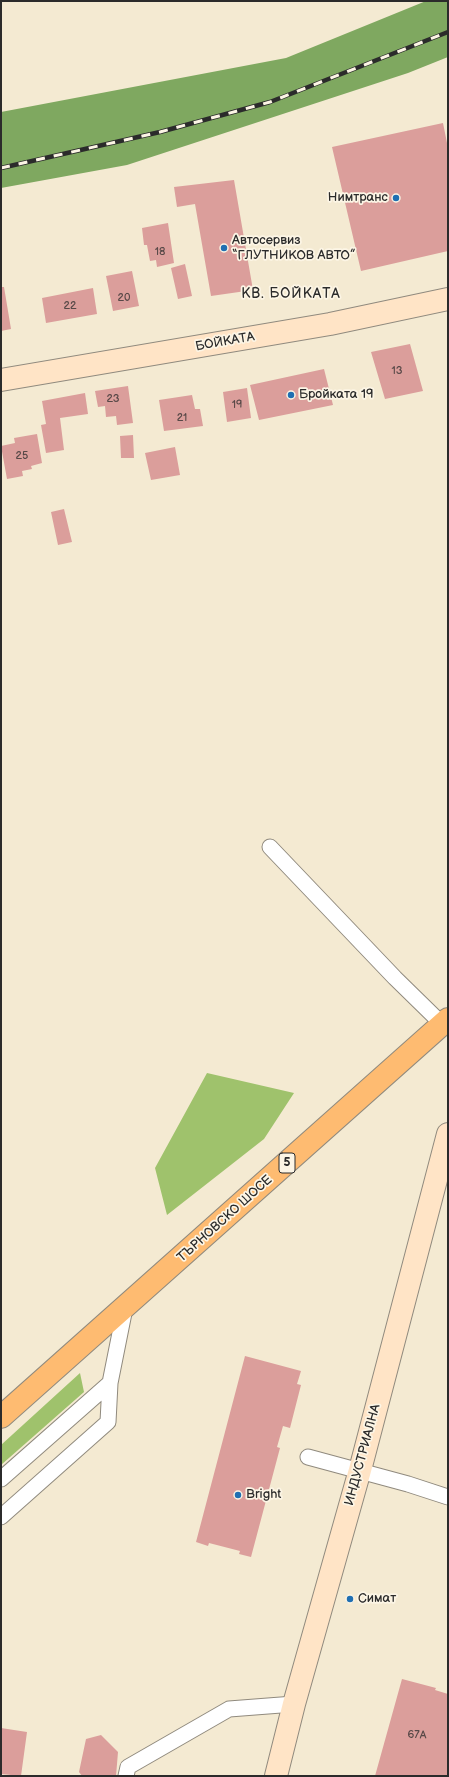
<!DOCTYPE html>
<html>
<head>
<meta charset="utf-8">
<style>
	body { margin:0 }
	#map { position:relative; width:449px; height:1777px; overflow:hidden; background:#f4ead2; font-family:"Balsamiq Sans",sans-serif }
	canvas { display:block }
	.frame { position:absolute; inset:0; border:2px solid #2b2b2b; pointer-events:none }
</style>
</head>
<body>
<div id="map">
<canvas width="449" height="1777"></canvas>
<div class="frame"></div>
</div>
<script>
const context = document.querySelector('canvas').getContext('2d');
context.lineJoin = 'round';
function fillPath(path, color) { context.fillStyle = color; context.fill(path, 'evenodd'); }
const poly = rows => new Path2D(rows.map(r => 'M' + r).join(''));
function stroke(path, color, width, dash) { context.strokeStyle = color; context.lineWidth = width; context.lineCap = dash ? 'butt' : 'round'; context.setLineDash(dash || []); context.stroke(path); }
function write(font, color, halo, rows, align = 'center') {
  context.font = font + ' "Balsamiq Sans",sans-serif'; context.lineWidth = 3.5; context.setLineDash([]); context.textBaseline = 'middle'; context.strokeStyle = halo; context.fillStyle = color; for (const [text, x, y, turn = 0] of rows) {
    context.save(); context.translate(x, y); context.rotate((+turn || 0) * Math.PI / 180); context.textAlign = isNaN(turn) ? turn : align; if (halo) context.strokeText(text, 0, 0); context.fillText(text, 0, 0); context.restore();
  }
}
fillPath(poly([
	[207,1073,294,1093,264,1139,167,1215,155,1168],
	[80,1373,84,1392,1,1465,1,1445]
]), '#9fc26c');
fillPath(poly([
	[426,1,448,1,448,57,408,73,127,165,1,188,1,112,286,58]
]), '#7fa860');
fillPath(poly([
	[443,123,448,148,448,251,361,271,332,147],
	[234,180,253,290,211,296,195,204,177,207,174,187],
	[168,223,174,263,157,267,156,260,150,261,147,245,144,245,142,228],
	[185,264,192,296,178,299,171,268],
	[132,271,139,306,113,311,106,276],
	[1,287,4,287,11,329,1,331],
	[93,288,97,314,46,323,42,298],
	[410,344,423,391,385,399,371,352],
	[324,369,333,405,259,420,250,385],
	[128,386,133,423,117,425,116,416,106,417,105,406,98,407,95,391],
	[247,388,251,418,227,422,223,392],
	[85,393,88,414,60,418,64,450,46,453,41,425,46,424,42,401],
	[192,395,195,409,200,409,203,426,164,431,159,400],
	[37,434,42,463,31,466,32,469,22,471,23,476,7,479,1,446,15,443,14,438],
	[133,435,134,458,121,458,120,436],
	[175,447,180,475,151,480,145,453],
	[64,509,72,542,58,545,51,512],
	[245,1356,301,1371,297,1384,301,1385,290,1428,283,1426,277,1447,280,1448,251,1557,239,1554,240,1551,209,1543,208,1546,196,1542],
	[402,1679,436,1688,435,1690,448,1694,448,1776,375,1776],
	[1,1728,27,1732,21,1776,1,1774],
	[101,1735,118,1752,116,1776,82,1776,79,1772,86,1739]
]), '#db9e9b');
const lane = poly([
	[270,847,395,978,442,1024],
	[308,1457,408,1484,448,1497],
	[1,1479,110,1383],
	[1,1517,108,1422,110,1383,125,1308],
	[126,1776,128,1767,229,1709,294,1704]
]);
const secondary = poly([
	[1,380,330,324,448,299],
	[276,1776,294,1704,360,1470,448,1134]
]);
const primary = poly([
	[1,1417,448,1019]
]);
stroke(lane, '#908a7e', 17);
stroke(secondary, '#908a7e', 24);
stroke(primary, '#908a7e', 24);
stroke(lane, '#fff', 15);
stroke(secondary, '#ffe4c6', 22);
stroke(primary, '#febb71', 22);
const rail = poly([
	[1,168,160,132,270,102,448,32]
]);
stroke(rail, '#2b2b2b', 4.5);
stroke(rail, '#fcf5e5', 3, [9]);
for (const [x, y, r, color] of [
	[396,198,4,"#1f6fb2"],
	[224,248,4,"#1f6fb2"],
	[291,395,4,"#1f6fb2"],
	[238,1495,4,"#1f6fb2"],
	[350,1599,4,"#1f6fb2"]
]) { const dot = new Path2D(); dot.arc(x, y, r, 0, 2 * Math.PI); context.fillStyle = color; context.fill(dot); stroke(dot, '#fcf5e5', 1.5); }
write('11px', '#574847', null, [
	["18",160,252],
	["20",124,298],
	["22",70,306],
	["13",397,371],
	["23",113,399],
	["19",237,405],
	["21",182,418],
	["25",22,456],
	["67А",417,1735]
]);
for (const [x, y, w] of [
	[287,1163,16]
]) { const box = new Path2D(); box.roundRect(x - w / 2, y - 10, w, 20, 3); context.fillStyle = '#fcf5e5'; context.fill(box); stroke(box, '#2b2b2b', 1); }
write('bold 12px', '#2b2b2b', null, [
	["5",287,1163]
]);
write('13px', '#2b2b2b', '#fcf5e5', [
	["Нимтранс",388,198,"right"],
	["Автосервиз",232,241],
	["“ГЛУТНИКОВ АВТО”",232,256],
	["Бройката 19",299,395],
	["Bright",246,1495],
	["Симат",358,1599]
], 'left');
write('13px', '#2b2b2b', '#fcf5e5', [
	["БОЙКАТА",225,342,-10],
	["ТЪРНОВСКО ШОСЕ",225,1219,-42],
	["ИНДУСТРИАЛНА",363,1455,-75]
]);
context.letterSpacing = '1px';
write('14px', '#2b2b2b', '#fcf5e5', [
	["КВ. БОЙКАТА",291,294]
]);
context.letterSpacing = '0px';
</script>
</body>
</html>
